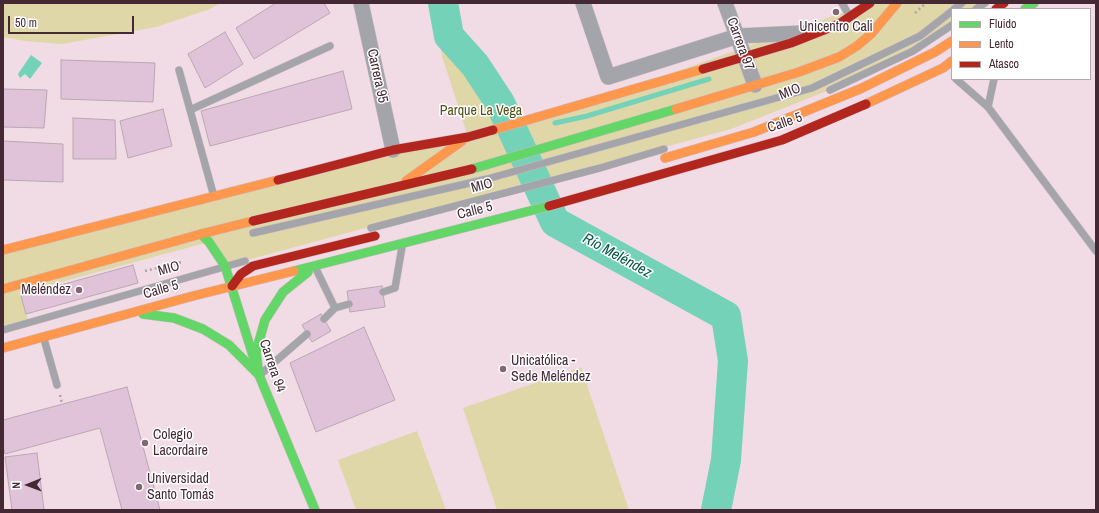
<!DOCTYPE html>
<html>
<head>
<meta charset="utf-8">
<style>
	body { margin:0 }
	#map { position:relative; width:1099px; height:513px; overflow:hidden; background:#f1dbe4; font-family:"Archivo Narrow",sans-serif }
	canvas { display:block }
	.frame { position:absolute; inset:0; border:4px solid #442935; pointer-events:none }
	.legend { position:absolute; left:951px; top:8px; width:140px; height:72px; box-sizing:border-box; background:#fff; border:1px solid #b4a9ae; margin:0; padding:5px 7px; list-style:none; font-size:12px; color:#442935 }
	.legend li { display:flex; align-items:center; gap:8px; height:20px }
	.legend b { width:20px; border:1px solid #b4a9ae }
	.north { position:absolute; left:8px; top:465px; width:40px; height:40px; -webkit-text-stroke:3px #fff; paint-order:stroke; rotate:269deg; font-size:11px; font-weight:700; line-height:16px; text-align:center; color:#442935 }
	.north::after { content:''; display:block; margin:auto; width:14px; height:18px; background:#442935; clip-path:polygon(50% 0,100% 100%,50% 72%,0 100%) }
	.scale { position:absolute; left:8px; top:16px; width:126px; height:18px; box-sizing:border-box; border:2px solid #442935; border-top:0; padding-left:5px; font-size:12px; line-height:14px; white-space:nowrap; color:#442935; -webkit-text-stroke:3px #fff; paint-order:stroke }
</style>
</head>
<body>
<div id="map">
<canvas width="1099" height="513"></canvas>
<div class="frame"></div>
<ul class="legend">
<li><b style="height:5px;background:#63d668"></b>Fluido</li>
<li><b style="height:5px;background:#ff974d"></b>Lento</li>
<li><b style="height:5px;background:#b3261e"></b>Atasco</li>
</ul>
<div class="north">N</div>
<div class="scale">50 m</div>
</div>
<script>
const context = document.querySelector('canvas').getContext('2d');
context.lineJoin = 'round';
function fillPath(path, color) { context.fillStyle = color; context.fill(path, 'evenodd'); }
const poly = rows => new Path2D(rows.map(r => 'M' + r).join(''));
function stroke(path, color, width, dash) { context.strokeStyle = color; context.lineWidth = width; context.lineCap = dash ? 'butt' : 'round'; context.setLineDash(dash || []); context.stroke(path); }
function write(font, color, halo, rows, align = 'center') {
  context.font = font + ' "Archivo Narrow",sans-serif'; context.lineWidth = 3; context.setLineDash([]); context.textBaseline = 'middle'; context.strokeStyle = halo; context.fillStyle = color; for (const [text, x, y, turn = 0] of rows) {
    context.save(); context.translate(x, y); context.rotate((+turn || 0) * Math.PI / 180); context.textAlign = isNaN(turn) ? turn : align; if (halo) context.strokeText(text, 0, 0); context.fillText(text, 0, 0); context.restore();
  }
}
fillPath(poly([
	[3,3,221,3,210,9,156,27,62,44,25,41,3,37],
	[433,3,443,3,449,36,475,65,500,103,511,125,581,105,870,3,985,3,976,9,952,9,952,25,913,51,827,91,731,129,225,266,209,242,20,293,29,323,3,330,3,250,468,137,442,56],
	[581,367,629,510,497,510,463,408],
	[417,431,446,510,356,510,338,460]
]), '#dfd7a8');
fillPath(poly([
	[31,55,42,63,30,79,25,74,20,78,18,74]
]), '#74d2b9');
stroke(poly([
	[555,123,587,116,709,79]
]), '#74d2b9', 5);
stroke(poly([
	[443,3,449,36,475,65,500,103,555,222,726,316,733,361,726,460,716,510]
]), '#74d2b9', 30);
const building = poly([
	[276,3,324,3,330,13,254,59,236,28,276,3],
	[225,32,243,64,205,88,188,54,225,32],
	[61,60,155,63,153,102,61,99,61,60],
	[343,71,352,109,210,146,201,111,343,71],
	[3,89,47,90,44,128,3,127,3,89],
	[163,109,172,146,128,158,120,121,163,109],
	[73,118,115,120,116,159,73,159,73,118],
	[3,141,63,144,63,182,3,180,3,141],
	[133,265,138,283,26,314,21,296,133,265],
	[382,286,385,307,350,312,347,291,382,286],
	[321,314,331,331,312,342,302,325,321,314],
	[364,327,395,400,316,432,290,363,364,327],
	[127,387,160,510,122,510,100,428,5,454,3,446,3,420,127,387],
	[37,453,44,510,12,510,5,457,37,453]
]);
fillPath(building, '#e0c3d8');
stroke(building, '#baa7b3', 1);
const lane = poly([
	[842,3,849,15],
	[954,9,962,3],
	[976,9,985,3],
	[179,70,213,193],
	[956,79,988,107,1096,251],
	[830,90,913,51,952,25],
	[988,107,994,79],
	[190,110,330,46],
	[371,228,600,168,664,149],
	[253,233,487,179,812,88,920,36,952,11],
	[316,269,335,308],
	[383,292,395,288,402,247],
	[324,319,335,308,349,304],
	[3,330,245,261],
	[44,339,57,385],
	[262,373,307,334]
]);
const street = poly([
	[361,3,393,150],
	[583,3,608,77,738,36,803,33],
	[725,3,755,85]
]);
const fast = poly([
	[1025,9,1034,3],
	[472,169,676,109],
	[201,234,209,242,225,266,259,375,315,510],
	[294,271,549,206],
	[143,314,174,318,203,329,229,345,259,375],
	[259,375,256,352,265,320,283,292,308,272]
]);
const slow = poly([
	[866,104,943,68,952,61],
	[676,109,799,72,839,57,857,46,871,34,897,3],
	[493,130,703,69],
	[665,158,754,132,860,89,935,52,952,41],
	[406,181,462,141],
	[3,250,278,180],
	[3,289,201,234,253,221],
	[3,348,193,296,294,271]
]);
const jam = poly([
	[996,9,1004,3],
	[703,69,791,43,839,24,870,3],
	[278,180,393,150,468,137,493,130],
	[549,206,782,140,866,104],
	[253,221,472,169],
	[232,286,241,274,253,266,375,236]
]);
stroke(lane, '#cdb9c2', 8);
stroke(street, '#cdb9c2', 16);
stroke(fast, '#cdb9c2', 10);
stroke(slow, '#cdb9c2', 10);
stroke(jam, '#cdb9c2', 10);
stroke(poly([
	[915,13,926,3],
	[145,271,182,262],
	[60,395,62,404]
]), '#aba5ac', 2.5, [2, 3]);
stroke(lane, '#a4a5ab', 7);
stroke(street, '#a4a5ab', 15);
stroke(fast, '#63d668', 9);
stroke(slow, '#ff974d', 9);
stroke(jam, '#b3261e', 9);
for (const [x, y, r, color] of [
	[836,12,4,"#816772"],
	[79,290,4,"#816772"],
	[503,369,4,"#816772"],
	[145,443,4,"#816772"],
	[139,487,4,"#816772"]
]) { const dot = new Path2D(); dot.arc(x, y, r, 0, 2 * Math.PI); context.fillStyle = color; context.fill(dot); stroke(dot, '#fff', 1.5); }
write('14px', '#442935', '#fff', [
	["Unicentro Cali",836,27,"center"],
	["Meléndez",71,290,"right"],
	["Unicatólica -",511,361],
	["Sede Meléndez",511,377],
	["Colegio",153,435],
	["Lacordaire",153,451],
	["Universidad",147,479],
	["Santo Tomás",147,495]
], 'left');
write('14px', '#442935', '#fff', [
	["Carrera 97",740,44,70],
	["Carrera 95",377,76,78],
	["MIO",790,92,-22],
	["Calle 5",785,123,-19],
	["MIO",482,186,-15],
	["Calle 5",475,211,-14],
	["MIO",169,269,-16],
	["Calle 5",161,290,-16],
	["Carrera 94",272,366,71]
]);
write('14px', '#515319', '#fff', [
	["Parque La Vega",481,111]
]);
write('italic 15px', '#055845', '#fff', [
	["Río Meléndez",617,256,29]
]);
</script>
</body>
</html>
